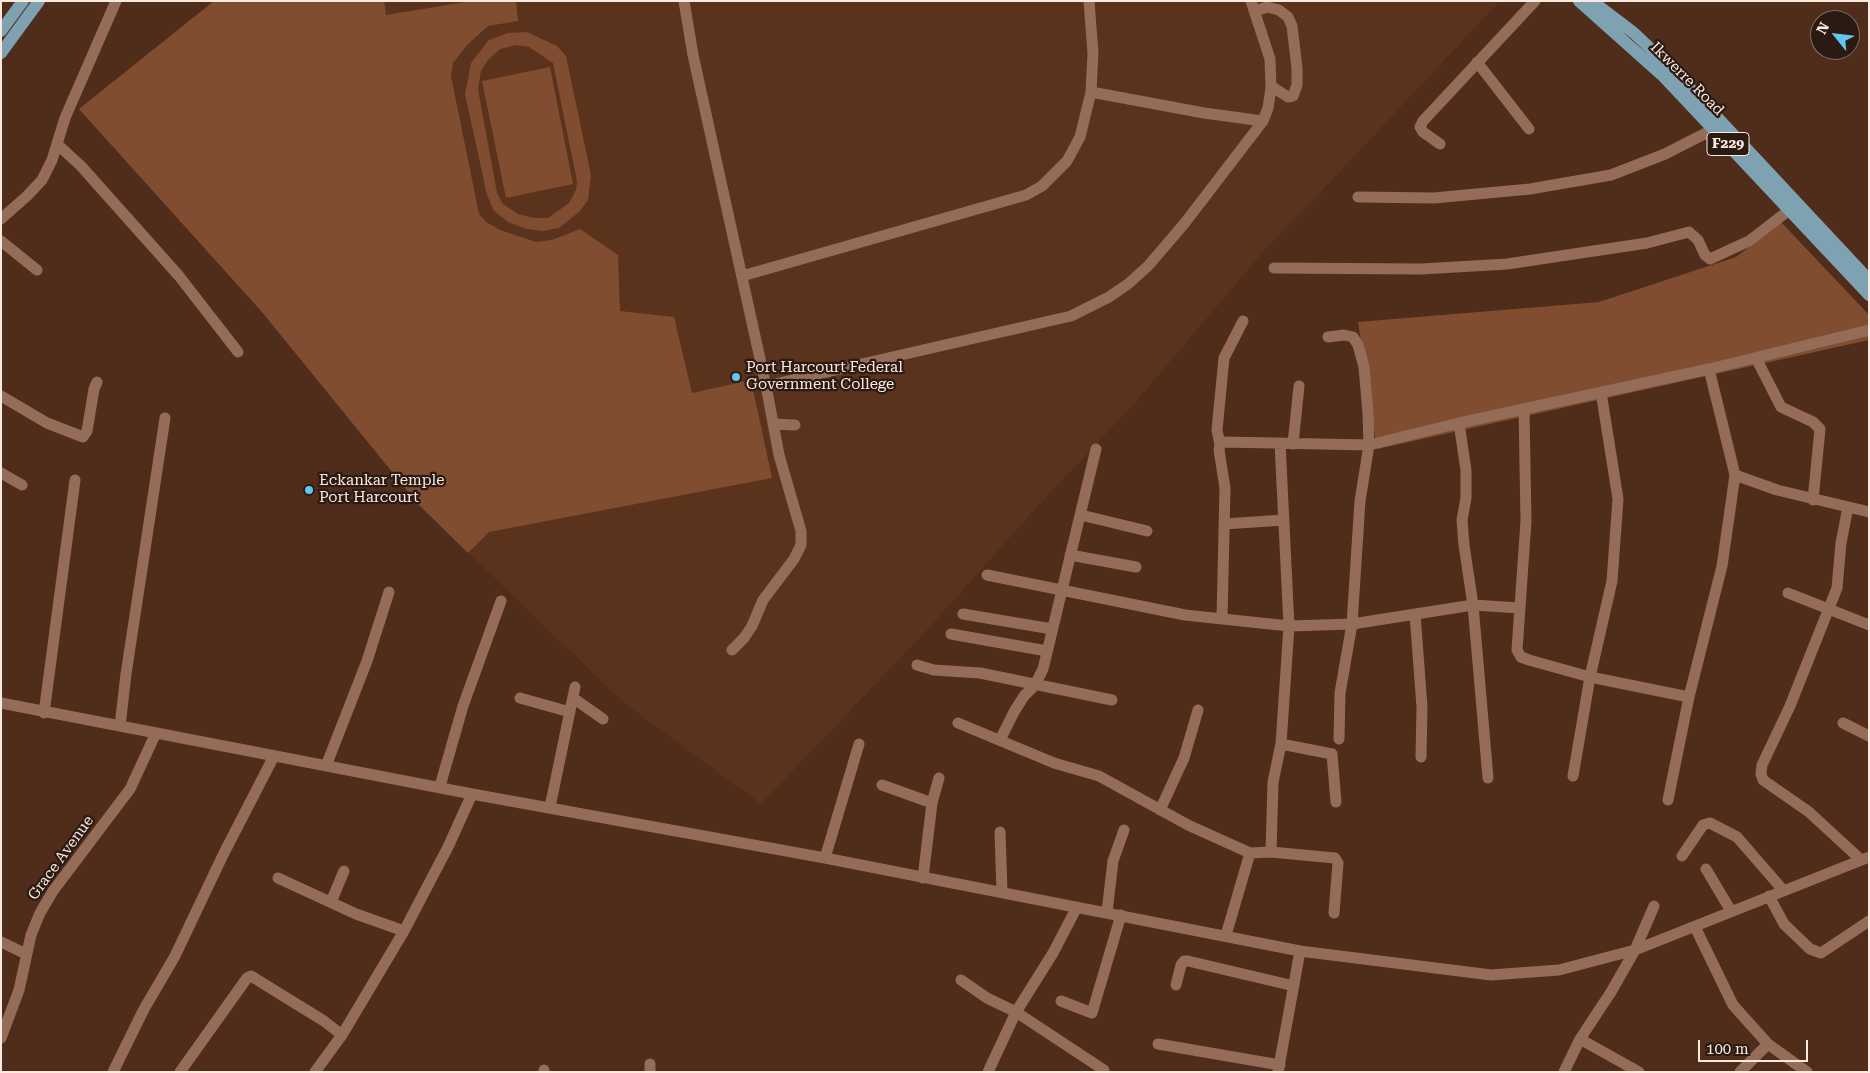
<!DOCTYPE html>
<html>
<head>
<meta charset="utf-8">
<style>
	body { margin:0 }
	#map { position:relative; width:1870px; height:1073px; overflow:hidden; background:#502d1a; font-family:"Roboto Serif",serif }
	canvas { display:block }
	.frame { position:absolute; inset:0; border:2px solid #fceae0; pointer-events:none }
	.north { position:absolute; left:1810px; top:10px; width:50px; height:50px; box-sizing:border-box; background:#2a1a12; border:1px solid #7e6d64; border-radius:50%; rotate:299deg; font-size:14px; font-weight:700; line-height:20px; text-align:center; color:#fceae0 }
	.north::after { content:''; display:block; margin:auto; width:18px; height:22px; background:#64c5ee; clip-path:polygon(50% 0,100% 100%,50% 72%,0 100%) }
	.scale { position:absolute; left:1698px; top:1040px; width:110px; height:22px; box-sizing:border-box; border:2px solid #fceae0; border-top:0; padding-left:6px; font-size:15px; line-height:18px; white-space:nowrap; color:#fceae0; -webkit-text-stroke:4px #2a1a12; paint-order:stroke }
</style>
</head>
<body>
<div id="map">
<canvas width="1870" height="1073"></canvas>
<div class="frame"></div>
<div class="north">N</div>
<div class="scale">100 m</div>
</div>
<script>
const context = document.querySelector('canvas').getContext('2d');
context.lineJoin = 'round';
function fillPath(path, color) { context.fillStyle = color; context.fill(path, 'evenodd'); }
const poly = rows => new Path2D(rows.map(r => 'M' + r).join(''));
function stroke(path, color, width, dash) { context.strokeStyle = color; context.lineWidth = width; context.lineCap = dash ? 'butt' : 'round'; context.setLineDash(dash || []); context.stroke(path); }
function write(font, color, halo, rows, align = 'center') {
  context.font = font + ' "Roboto Serif",serif'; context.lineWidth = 4.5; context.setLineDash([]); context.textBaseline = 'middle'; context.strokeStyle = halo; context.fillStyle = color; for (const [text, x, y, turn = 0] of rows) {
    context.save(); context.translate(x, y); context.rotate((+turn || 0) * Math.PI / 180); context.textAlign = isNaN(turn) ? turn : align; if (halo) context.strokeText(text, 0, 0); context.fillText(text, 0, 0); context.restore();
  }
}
fillPath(poly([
	[214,1,1500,1,1317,196,1276,237,1132,406,1036,508,927,630,761,804,623,702,419,505,262,312,79,109]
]), '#5b321b');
fillPath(poly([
	[214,1,384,1,386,15,472,1,516,1,518,21,488,26,467,45,453,63,451,76,479,214,486,222,500,230,536,242,552,240,580,229,618,255,620,311,674,317,692,393,751,380,772,478,489,532,468,553,419,505,262,312,79,109],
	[527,32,557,46,566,56,591,175,588,200,579,212,559,228,543,231,526,229,508,222,494,211,487,195,465,94,471,63,489,40,508,33],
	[516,45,529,47,553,63,577,181,576,190,569,203,548,218,533,218,518,214,503,204,497,193,478,89,481,71,488,60,500,49],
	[550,67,573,184,506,198,482,81],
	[1781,222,1869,315,1869,340,1377,449,1358,322,1599,302,1736,257]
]), '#814d30');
stroke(poly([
	[684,1,693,55,766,386,779,455,801,531,801,545,794,559,763,600,752,626,744,638,732,650],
	[1255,11,1267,7,1279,10,1288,17,1292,26,1297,68,1297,85,1293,96,1288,97,1271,86],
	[1477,62,1529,129],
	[1091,92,1204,113,1263,121],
	[57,144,81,166,179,276,238,352],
	[1440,144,1423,132,1420,127,1423,121,1535,1],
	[1358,197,1434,198,1530,189,1611,175,1665,154,1714,129],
	[1,219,27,196,42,180,52,160,65,118,116,1],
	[1,241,37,270],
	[1274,268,1421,269,1507,264,1647,243,1689,232,1698,240,1705,255,1710,259,1749,241,1788,211],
	[742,276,1026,195,1042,186,1067,161,1080,137,1091,92,1093,53,1089,1],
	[1328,337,1344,335,1353,337,1358,345,1364,367,1368,413,1369,445,1360,501,1352,624,1340,693,1339,739],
	[1756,358,1781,407,1813,422,1820,429,1813,500],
	[766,386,1071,316,1109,297,1128,284,1148,266,1184,224,1263,121,1268,108,1271,88,1270,59,1251,1],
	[1,396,47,423,83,437,87,431,94,389,97,382],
	[1524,409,1526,521,1517,650,1521,657,1529,660,1590,677,1689,697],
	[1459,423,1466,470,1466,498,1462,520,1464,545,1473,605,1488,778],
	[773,424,795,425],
	[1293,444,1299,386],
	[1220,445,1217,430,1224,358,1243,321],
	[1,473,22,485],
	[1735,475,1777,490,1869,512],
	[1848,507,1841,543,1837,588,1790,706,1762,765,1761,774,1763,780,1809,812,1860,859],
	[1081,515,1147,531],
	[1224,524,1284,520],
	[1070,555,1136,567],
	[987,575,1185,615,1289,626,1352,624,1473,605,1520,608],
	[1788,593,1869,625],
	[963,614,1052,629],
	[1415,614,1422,707,1421,757],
	[1222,619,1225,488,1219,450,1220,445,1224,442,1369,445,1459,423,1709,369,1869,330],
	[951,634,1047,651],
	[917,665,934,670,980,673,1112,700],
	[520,698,570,712],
	[573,698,603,719],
	[1,703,472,794,825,858,1300,951,1491,975,1559,970,1635,950,1869,857],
	[44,713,75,480],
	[958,723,1054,763,1099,776,1188,825,1250,853,1271,852,1335,858,1338,863,1334,913],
	[1843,723,1869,736],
	[120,726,126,674,165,418],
	[1000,740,1014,712,1024,696,1035,685,1043,669,1096,449],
	[1281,744,1332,754,1336,802],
	[326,766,367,661,389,592],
	[1573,776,1590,677,1612,581,1618,499,1601,392],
	[882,785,932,803],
	[440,786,463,706,501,601],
	[1668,800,1689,697,1722,566,1735,475,1709,369],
	[550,807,575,687],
	[1160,810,1184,758,1198,710],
	[1000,832,1002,892],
	[1271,852,1273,782,1281,744,1289,626,1280,443],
	[1682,856,1703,825,1710,823,1737,837,1783,890],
	[825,858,859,744],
	[1706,869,1731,911],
	[278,878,356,914,404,931],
	[923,878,932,803,939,778],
	[1769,896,1784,924,1810,949,1821,953,1869,921],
	[331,902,344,871],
	[1107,912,1113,861,1124,830],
	[1695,927,1733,1005,1768,1044,1807,1072],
	[1226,935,1250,853],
	[1,942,26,954],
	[961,980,987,998,1016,1012,1104,1070],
	[1176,985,1181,965,1184,961,1188,961,1294,986],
	[1061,1001,1092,1013,1121,915],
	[1,1038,19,990,31,935,40,913,53,891,130,789,156,733],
	[1580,1039,1639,1072],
	[1158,1044,1280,1065],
	[113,1072,144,1009,175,956,223,855,274,756],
	[180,1072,247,978,251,976,324,1021,342,1035],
	[315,1072,342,1035,404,931,448,847,472,794],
	[544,1072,544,1070],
	[650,1072,650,1064],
	[988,1072,1016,1012,1053,953,1077,907],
	[1278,1072,1300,951],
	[1564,1072,1580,1039,1611,992,1635,950,1654,906],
	[1740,1072,1768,1044]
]), '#956c58', 11);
stroke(poly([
	[1579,1,1663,76,1869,295],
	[1592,1,1634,33,1673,70,1869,280],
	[1,31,23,1],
	[1,53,39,1]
]), '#7ea2b1', 12);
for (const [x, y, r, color] of [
	[736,377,5,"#64c5ee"],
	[309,490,5,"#64c5ee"]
]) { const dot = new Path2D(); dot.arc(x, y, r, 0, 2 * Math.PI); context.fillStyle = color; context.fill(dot); stroke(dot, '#2a1a12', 2); }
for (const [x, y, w] of [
	[1728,144,42]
]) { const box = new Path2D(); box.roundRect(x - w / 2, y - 11.5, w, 23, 4); context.fillStyle = '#2a1a12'; context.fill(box); stroke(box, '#fceae0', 1); }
write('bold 14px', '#fceae0', null, [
	["F229",1728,144]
]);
write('15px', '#fceae0', '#2a1a12', [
	["Ikwerre Road",1687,79,45],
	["Grace Avenue",61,858,-54]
]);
write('15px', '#fceae0', '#2a1a12', [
	["Port Harcourt Federal",746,368],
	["Government College",746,385],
	["Eckankar Temple",319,481],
	["Port Harcourt",319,498]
], 'left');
</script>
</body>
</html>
